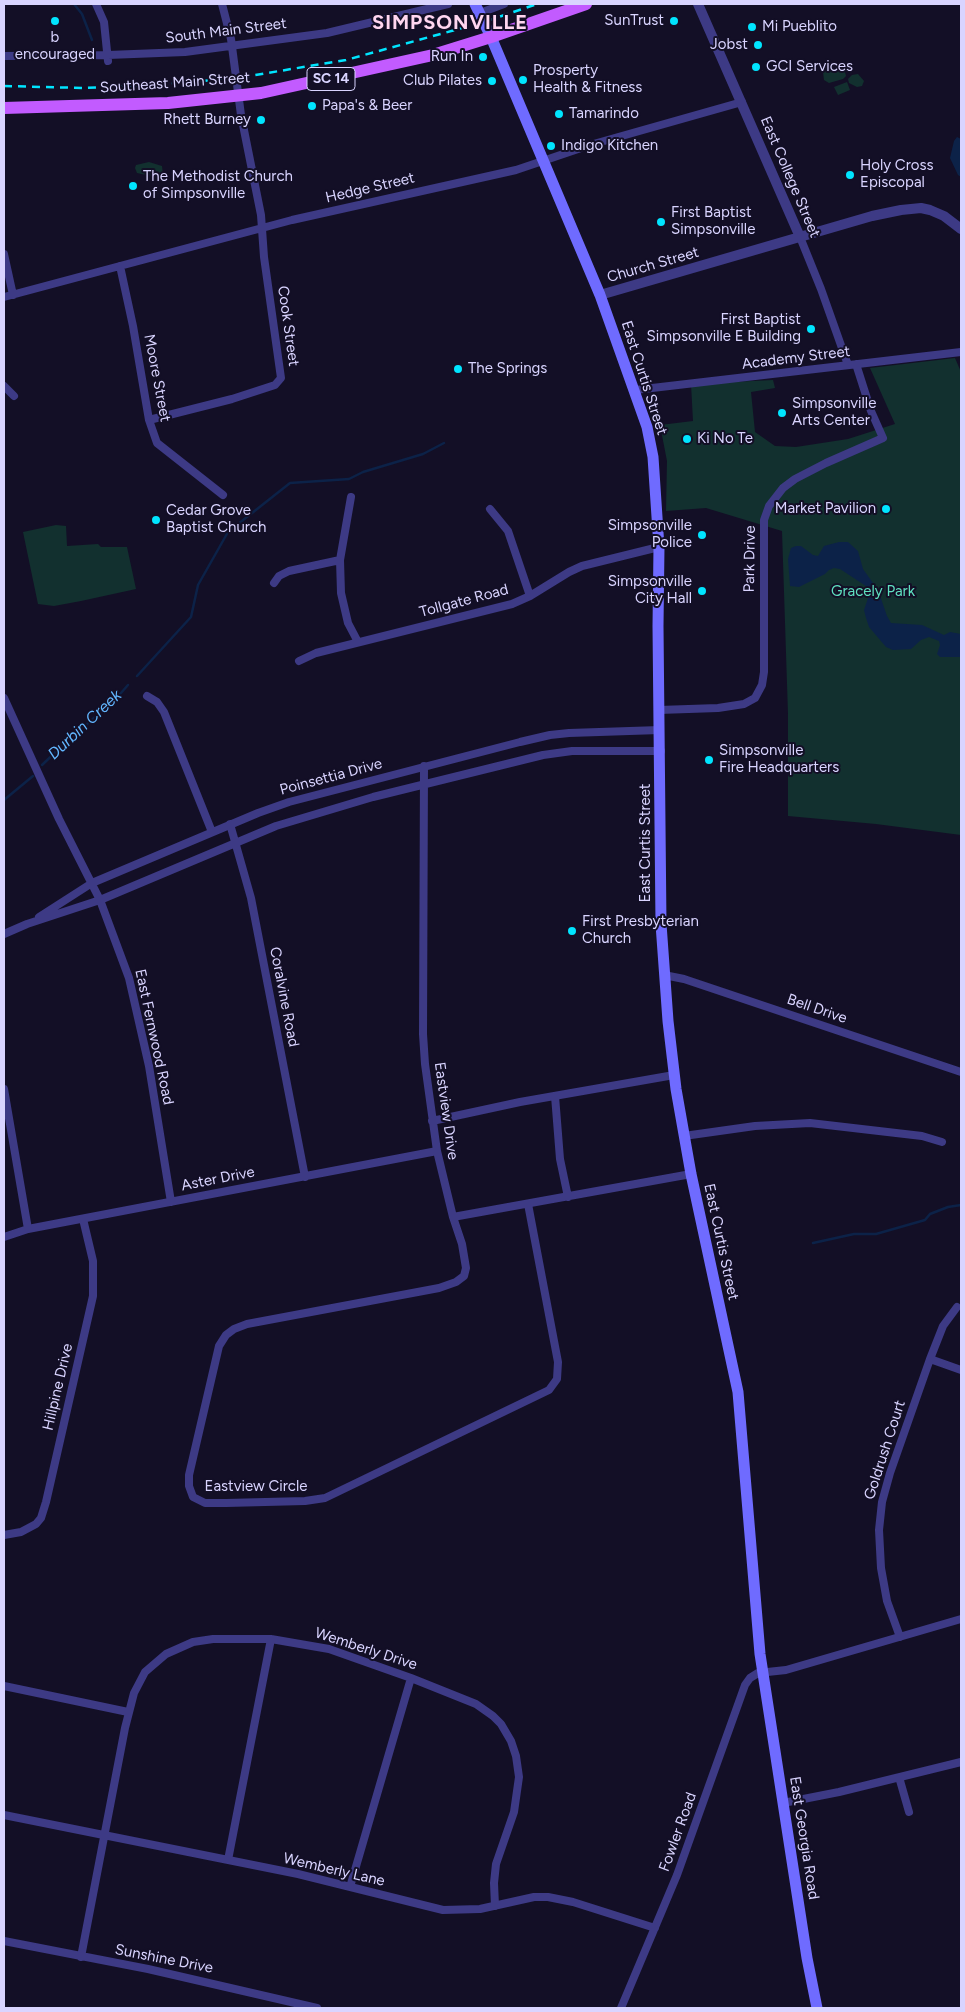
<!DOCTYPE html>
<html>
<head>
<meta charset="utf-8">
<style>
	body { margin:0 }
	#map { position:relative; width:965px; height:2012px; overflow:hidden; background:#130f26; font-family:Figtree,sans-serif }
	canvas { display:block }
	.frame { position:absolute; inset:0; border:5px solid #d9d4ff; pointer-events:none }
</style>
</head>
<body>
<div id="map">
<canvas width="965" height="2012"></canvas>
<div class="frame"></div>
</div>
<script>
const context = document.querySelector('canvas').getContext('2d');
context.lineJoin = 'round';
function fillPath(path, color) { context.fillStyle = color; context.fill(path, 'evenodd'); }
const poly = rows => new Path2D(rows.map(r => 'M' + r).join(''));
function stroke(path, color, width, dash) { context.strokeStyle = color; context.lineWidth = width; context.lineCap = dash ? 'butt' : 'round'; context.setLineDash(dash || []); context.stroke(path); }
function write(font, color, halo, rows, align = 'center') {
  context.font = font + ' Figtree,sans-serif'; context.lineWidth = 4; context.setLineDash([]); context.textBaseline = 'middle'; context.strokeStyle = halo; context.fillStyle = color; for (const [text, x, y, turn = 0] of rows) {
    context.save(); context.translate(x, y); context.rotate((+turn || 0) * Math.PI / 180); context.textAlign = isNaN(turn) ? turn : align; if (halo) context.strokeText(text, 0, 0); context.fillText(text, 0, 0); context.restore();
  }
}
fillPath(poly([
	[838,68,844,68,846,76,843,79,829,83,824,80,823,72],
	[858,74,864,81,862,86,857,87,849,83,848,79,852,75],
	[847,82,850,90,838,95,834,87],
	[149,162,162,166,163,175,160,177,154,179,151,176,137,173,135,168,136,165],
	[955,358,961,372,961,835,876,824,788,816,788,714,782,531,706,508,666,511,667,461,660,425,693,421,691,384,773,380,775,388,751,392,755,432,775,446,796,447,848,439,895,424,870,368],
	[56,525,66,526,67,546,98,544,101,547,127,547,136,589,81,601,54,606,38,604,23,532]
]), '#12302f');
fillPath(poly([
	[957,137,961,139,961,177,958,175,950,158,954,141],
	[839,542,848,542,858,551,863,569,878,590,887,616,891,623,922,625,944,635,950,632,961,634,961,657,940,657,937,654,940,645,939,641,929,637,921,640,911,649,893,650,886,647,869,627,866,618,864,610,870,592,869,588,840,569,834,568,829,570,825,574,799,587,790,586,788,559,791,548,796,546,801,546,813,555,818,556,824,546]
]), '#0c2248');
stroke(poly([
	[74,4,82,14,92,40],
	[137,676,191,617,198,585,228,532,290,483,349,479,363,472,423,454,444,443],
	[42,765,67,741,114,701,128,685],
	[4,800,33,776],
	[813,1243,854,1234,876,1234,925,1220,930,1214,948,1207,961,1205]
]), '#0c2248', 2.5);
stroke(poly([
	[96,4,104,22,108,61],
	[480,13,504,4],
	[4,56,108,55,185,52,327,33,448,4],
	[800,237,821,289,848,365],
	[4,254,13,295],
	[120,266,133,326,149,420,157,443,223,495],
	[4,297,292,220,516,170,590,145,742,102],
	[4,386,14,396],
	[635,390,961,352],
	[149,420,232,399,275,385,281,378,264,257,261,215,241,115,231,39,222,4],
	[351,497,340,560,341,593,348,623,358,642],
	[490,509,508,531,530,596],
	[274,583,279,576,289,571,340,560],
	[299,661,316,653,512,604,530,596,569,572,582,566,659,547],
	[147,696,157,702,164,712,212,832],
	[4,698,59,819,100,900,129,978,149,1066,171,1202],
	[659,710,718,708,744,704,755,698,762,685,764,672,764,520,769,506,783,488,795,479,826,463,883,438,871,411,856,364],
	[424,766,423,1034,425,1064,437,1151,453,1217,691,1174],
	[230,824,251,898,305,1177],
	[39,917,92,883,258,813,289,802,520,742,550,735,569,733,660,730],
	[4,934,27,924,100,900,276,826,373,797,543,755,572,751,661,751],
	[664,975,684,979,961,1072],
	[4,1089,28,1229],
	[555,1096,560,1159,568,1197],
	[432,1121,520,1102,674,1075],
	[684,1136,755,1126,810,1123,922,1136,942,1142],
	[453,1217,462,1244,466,1268,464,1276,456,1282,439,1288,247,1324,234,1329,226,1335,219,1346,189,1475,189,1486,193,1497,205,1503,226,1503,305,1501,325,1498,549,1390,557,1379,558,1362,528,1204],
	[4,1237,28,1229,437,1151],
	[930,1359,961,1370],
	[4,1535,21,1532,36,1524,41,1518,46,1502,93,1296,93,1261,83,1219],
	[900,1637,887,1601,881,1568,879,1530,882,1502,890,1473,930,1359,943,1326,957,1307],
	[4,1686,128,1712],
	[899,1777,909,1812],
	[783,1803,839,1792,961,1762],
	[4,1815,298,1874,443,1910,480,1909,534,1897,548,1897,573,1902,655,1928],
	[228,1860,271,1639],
	[350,1887,411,1678],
	[4,1941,148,1969,317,2008],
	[81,1957,125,1728,134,1693,145,1672,166,1654,193,1642,213,1639,271,1639,329,1649,411,1678,476,1704,493,1716,501,1724,511,1741,516,1756,519,1777,514,1812,496,1864,494,1883,495,1906],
	[621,2008,677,1875,745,1685,750,1678,758,1673,786,1670,961,1619]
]), '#3d3a85', 8);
stroke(poly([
	[698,4,800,237],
	[600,295,872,216,901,210,921,208,930,210,944,216,961,229]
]), '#3d3a85', 10);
stroke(poly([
	[475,4,491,37,600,295,647,427,653,457,659,547,658,626,661,924,668,1021,676,1089,691,1174,738,1392,760,1654,807,1958,817,2008]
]), '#6f6bff', 11);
stroke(poly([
	[4,108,168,103,261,93,433,55,491,37,586,4]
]), '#c25bff', 12);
stroke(poly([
	[4,86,83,88,169,84,237,78,346,60,484,22,537,4]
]), '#00e5ff', 2.5, [8, 6]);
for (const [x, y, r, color] of [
	[55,21,5,"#00e5ff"],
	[674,21,5,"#00e5ff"],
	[752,27,5,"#00e5ff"],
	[758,45,5,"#00e5ff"],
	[483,57,5,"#00e5ff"],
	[756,67,5,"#00e5ff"],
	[523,80,5,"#00e5ff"],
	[492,81,5,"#00e5ff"],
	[312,106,5,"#00e5ff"],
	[559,114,5,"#00e5ff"],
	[261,120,5,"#00e5ff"],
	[551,146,5,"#00e5ff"],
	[850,175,5,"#00e5ff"],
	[133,186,5,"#00e5ff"],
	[661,222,5,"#00e5ff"],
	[811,329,5,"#00e5ff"],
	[458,369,5,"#00e5ff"],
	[782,413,5,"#00e5ff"],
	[687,439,5,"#00e5ff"],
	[886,509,5,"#00e5ff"],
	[156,520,5,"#00e5ff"],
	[702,535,5,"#00e5ff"],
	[702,591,5,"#00e5ff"],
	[709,760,5,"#00e5ff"],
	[572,931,5,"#00e5ff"]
]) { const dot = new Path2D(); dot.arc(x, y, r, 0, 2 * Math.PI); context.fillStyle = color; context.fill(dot); stroke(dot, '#130f26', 2); }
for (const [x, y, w] of [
	[331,79,48]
]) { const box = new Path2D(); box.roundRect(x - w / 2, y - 11.5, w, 23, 4); context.fillStyle = '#130f26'; context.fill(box); stroke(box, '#d9d4ff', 1); }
write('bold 14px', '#d9d4ff', null, [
	["SC 14",331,79]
]);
write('15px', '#d9d4ff', '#130f26', [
	["SunTrust",664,21,"right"],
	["Mi Pueblito",762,27],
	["b",55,38,"center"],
	["encouraged",55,55,"center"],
	["Jobst",748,45,"right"],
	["Run In",473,57,"right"],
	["GCI Services",766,67],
	["Prosperty",533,71],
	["Health & Fitness",533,88],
	["Club Pilates",482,81,"right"],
	["Papa's & Beer",322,106],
	["Tamarindo",569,114],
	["Rhett Burney",251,120,"right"],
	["Indigo Kitchen",561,146],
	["Holy Cross",860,166],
	["Episcopal",860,183],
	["The Methodist Church",143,177],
	["of Simpsonville",143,194],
	["First Baptist",671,213],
	["Simpsonville",671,230],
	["First Baptist",801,320,"right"],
	["Simpsonville E Building",801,337,"right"],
	["The Springs",468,369],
	["Simpsonville",792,404],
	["Arts Center",792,421],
	["Ki No Te",697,439],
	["Market Pavilion",876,509,"right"],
	["Cedar Grove",166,511],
	["Baptist Church",166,528],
	["Simpsonville",692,526,"right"],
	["Police",692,543,"right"],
	["Simpsonville",692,582,"right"],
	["City Hall",692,599,"right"],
	["Simpsonville",719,751],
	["Fire Headquarters",719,768],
	["First Presbyterian",582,922],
	["Church",582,939]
], 'left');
write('15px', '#d9d4ff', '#130f26', [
	["South Main Street",226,31,-7],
	["Southeast Main Street",175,83,-4],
	["East College Street",790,177,67],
	["Hedge Street",370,188,-13],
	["Church Street",653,265,-16],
	["Cook Street",288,326,82],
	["Academy Street",796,358,-7],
	["Moore Street",157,378,79],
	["East Curtis Street",644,378,72],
	["Park Drive",750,559,-89],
	["Tollgate Road",464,601,-15],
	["Poinsettia Drive",331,777,-15],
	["East Curtis Street",646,843,-90],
	["Coralvine Road",284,997,79],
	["Bell Drive",817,1009,19],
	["East Fernwood Road",154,1037,78],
	["Eastview Drive",446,1111,82],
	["Aster Drive",218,1179,-11],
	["East Curtis Street",721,1242,78],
	["Hillpine Drive",58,1387,-77],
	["Goldrush Court",885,1450,-72],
	["Eastview Circle",256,1487],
	["Wemberly Drive",366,1649,18],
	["Fowler Road",678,1832,-70],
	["East Georgia Road",804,1838,81],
	["Wemberly Lane",334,1870,13],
	["Sunshine Drive",164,1959,11]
]);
write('15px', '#5fe0c0', '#130f26', [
	["Gracely Park",873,592]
]);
write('italic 16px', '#62b6ff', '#130f26', [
	["Durbin Creek",85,725,-43]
]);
context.letterSpacing = '1px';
write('bold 20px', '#ffd6f0', '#130f26', [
	["SIMPSONVILLE",450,23]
]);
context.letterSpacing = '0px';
</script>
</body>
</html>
